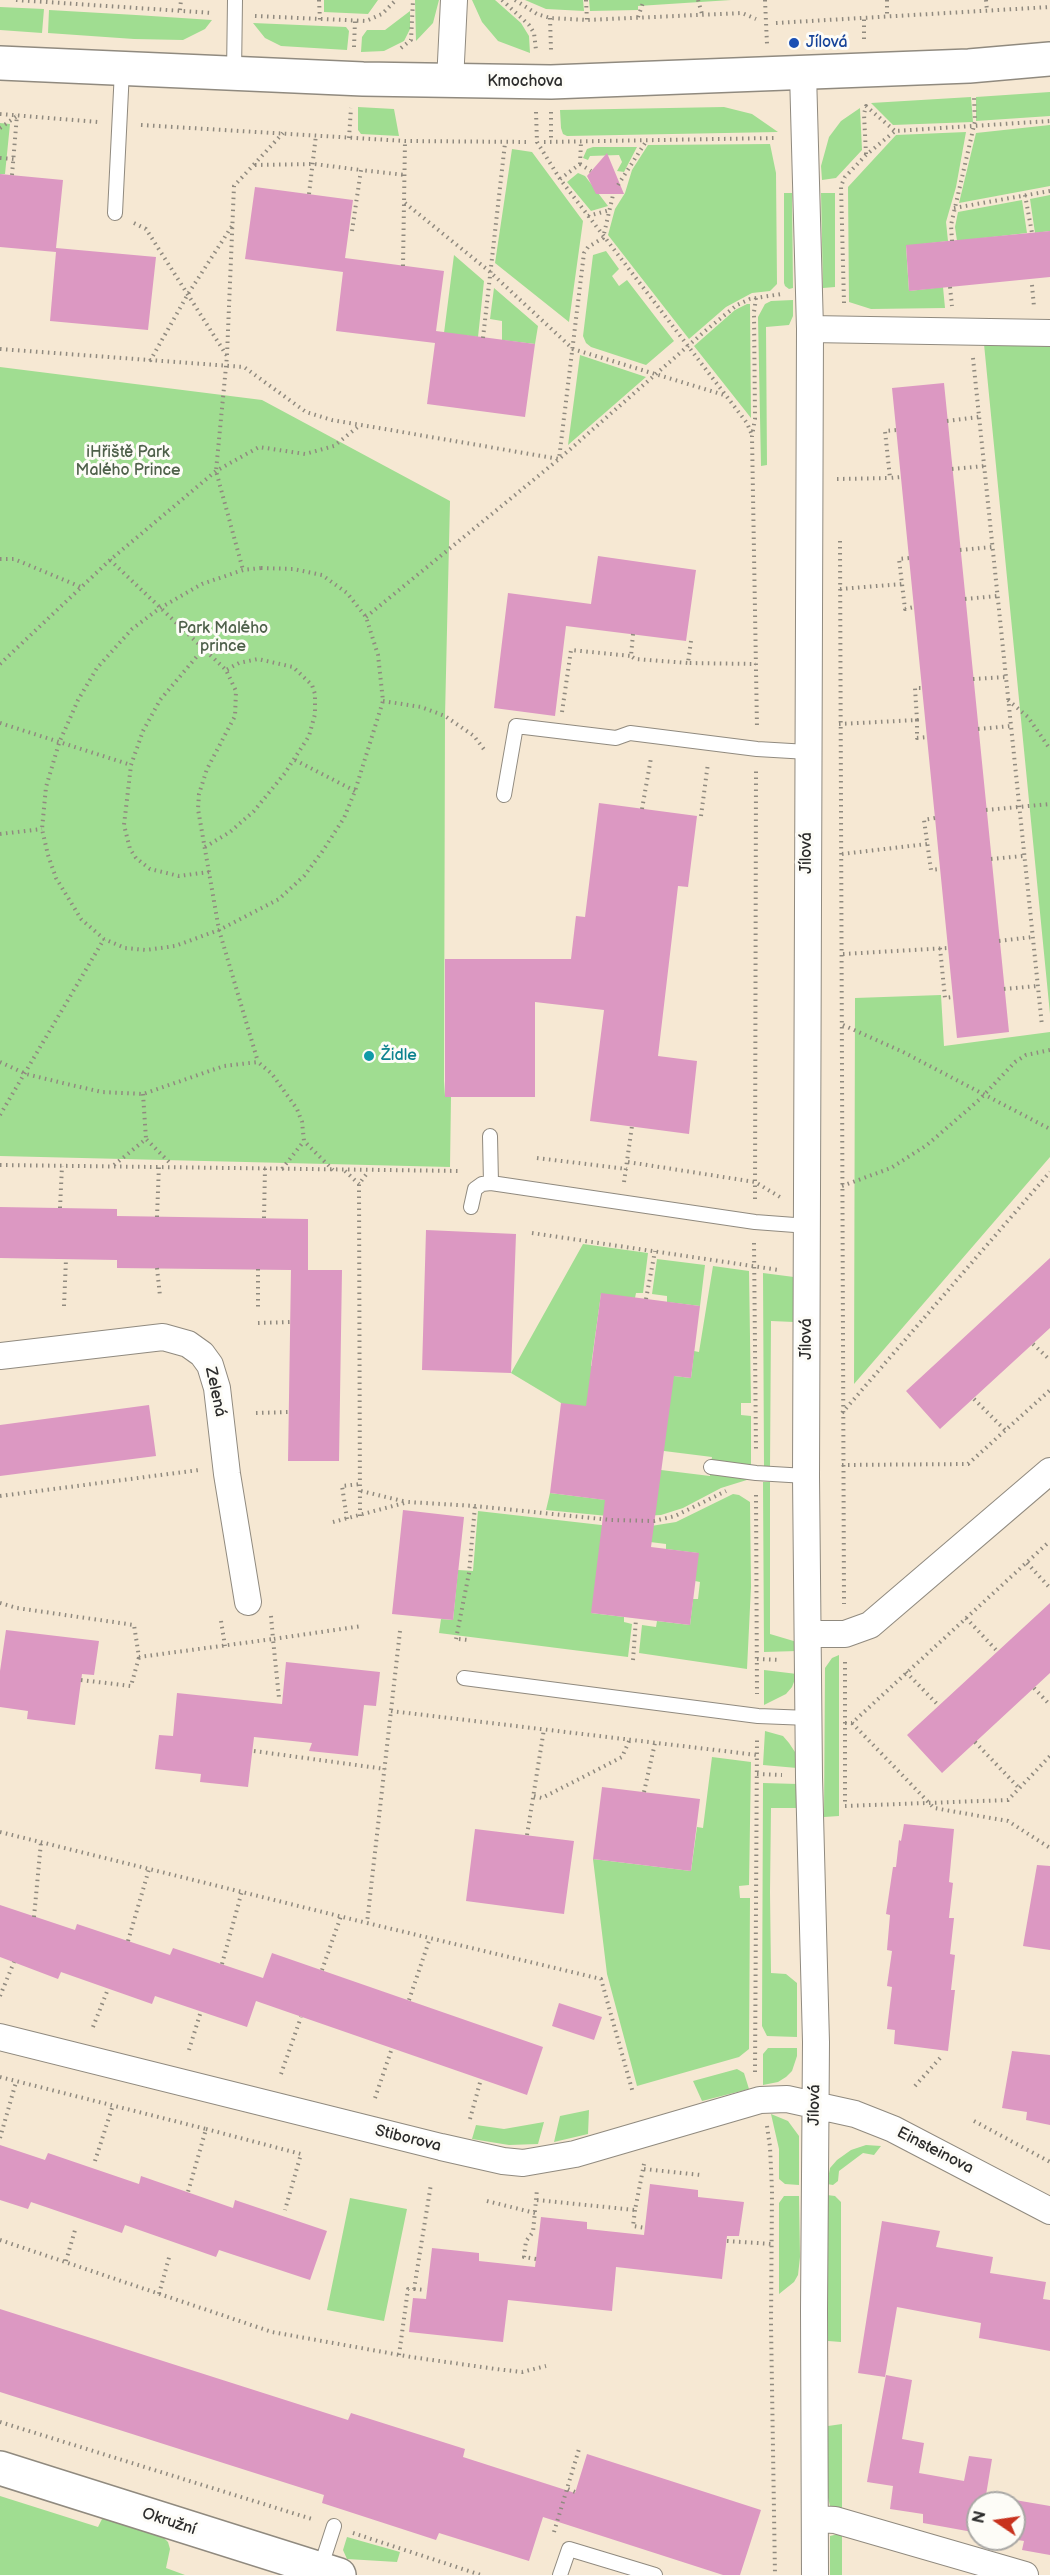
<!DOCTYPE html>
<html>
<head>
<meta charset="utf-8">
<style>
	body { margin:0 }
	#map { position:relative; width:1050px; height:2575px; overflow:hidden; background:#f6e8d3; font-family:"Balsamiq Sans",sans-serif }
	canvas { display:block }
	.north { position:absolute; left:966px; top:2491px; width:60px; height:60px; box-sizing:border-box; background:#fdfcf7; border:2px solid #a9a8a5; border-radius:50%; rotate:283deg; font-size:16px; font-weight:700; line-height:24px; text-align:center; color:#2b2b2b }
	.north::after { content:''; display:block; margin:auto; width:21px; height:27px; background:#c8321e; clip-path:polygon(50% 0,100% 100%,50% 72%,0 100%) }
</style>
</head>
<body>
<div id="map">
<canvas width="1050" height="2575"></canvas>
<div class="north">N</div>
</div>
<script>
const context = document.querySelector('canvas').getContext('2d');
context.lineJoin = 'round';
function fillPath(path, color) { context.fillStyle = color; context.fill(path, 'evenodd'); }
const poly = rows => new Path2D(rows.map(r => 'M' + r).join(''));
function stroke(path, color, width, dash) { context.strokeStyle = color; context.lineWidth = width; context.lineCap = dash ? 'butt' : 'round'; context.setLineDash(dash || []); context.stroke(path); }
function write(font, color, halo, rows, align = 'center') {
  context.font = font + ' "Balsamiq Sans",sans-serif'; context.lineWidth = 6; context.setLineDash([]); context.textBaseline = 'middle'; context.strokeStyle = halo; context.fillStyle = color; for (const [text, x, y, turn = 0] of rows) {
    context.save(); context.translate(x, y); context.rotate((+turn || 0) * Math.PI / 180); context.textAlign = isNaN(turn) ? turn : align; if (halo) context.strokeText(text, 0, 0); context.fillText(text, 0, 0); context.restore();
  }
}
fillPath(poly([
	[324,0,378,0,368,14,324,12],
	[415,0,439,0,433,23,416,41],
	[472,0,495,0,521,23,529,36,530,53,498,41,482,22],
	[525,0,583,0,584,11,546,9],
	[589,0,731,0,638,6,638,10,590,11],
	[0,7,44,9,42,33,0,30],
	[49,10,136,15,212,20,205,29,183,40,134,39,48,33],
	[410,11,410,29,404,41,384,51,361,52,362,37,367,30,385,30],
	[253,23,346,27,349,31,347,50,281,46,265,38],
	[1050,92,1050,116,976,121,976,97],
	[971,97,973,122,893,125,871,103],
	[358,107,394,109,399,136,361,134,358,130],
	[724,107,752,114,778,132,567,136,563,134,561,128,560,110],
	[860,108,862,150,836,178,822,180,821,166,829,137,841,121],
	[0,123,10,124,5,174,0,174],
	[1050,125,1050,186,959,203,976,133],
	[966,132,956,187,946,222,948,241,906,246,909,291,943,287,945,308,871,309,849,302,848,187,896,135],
	[770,144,776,173,777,284,770,291,752,293,726,307,689,339,608,235,615,209,625,193,632,170,648,145],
	[593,147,637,147,624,172,617,171,622,162,619,155,590,156,588,160,583,158,587,149],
	[512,149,532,152,583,221,569,322,495,263],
	[578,173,585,176,608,206,591,211,567,182],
	[784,193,792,193,793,288,789,289,785,286,784,283],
	[821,193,835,193,835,287,823,288],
	[1050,195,1050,231,1035,233,1030,199],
	[1022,200,1027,233,957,241,955,227,958,212],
	[606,251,619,269,612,276,619,286,627,280,674,341,646,365,591,347,586,343,583,336,593,255],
	[454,255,484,281,478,337,444,333],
	[494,288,538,326,535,344,502,340,502,321,490,319],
	[793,300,793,316,789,325,766,327,767,465,761,466,758,317,765,304,771,301],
	[747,304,750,304,751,418,694,346,735,310],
	[984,344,1050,346,1050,1014],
	[580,355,646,377,568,445],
	[0,367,262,400,450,501,445,716,444,1081,445,1096,451,1097,450,1167,0,1156],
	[941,995,944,1046,1050,1032,1050,1157,854,1384,855,998],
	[583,1244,648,1253,643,1293,636,1293,635,1298,601,1294,591,1366,691,1378,694,1351,699,1352,713,1266,749,1271,751,1403,741,1403,741,1415,751,1416,751,1467,711,1462,712,1457,664,1451,561,1403,511,1373],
	[657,1259,705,1265,700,1306,667,1302,667,1296,652,1294],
	[763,1273,794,1277,794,1322,771,1321,770,1468,764,1467],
	[661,1470,710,1476,710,1473,750,1479,721,1488,683,1508,661,1515,618,1517,546,1510,550,1493,630,1503],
	[763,1482,770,1482,770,1634,797,1642,797,1651,764,1652],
	[733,1494,739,1495,750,1502,751,1587,747,1669,639,1653,642,1625,656,1627,657,1621,690,1625,693,1599,698,1599,700,1582,695,1581,698,1553,666,1549,666,1544,634,1540,591,1613,624,1617,624,1622,632,1624,628,1657,439,1633,441,1619,453,1620,458,1570,473,1571,478,1511,610,1526,651,1526,676,1522],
	[839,1655,839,1816,824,1817,825,1668,832,1658],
	[764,1670,797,1674,792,1687,786,1694,764,1705],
	[765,1731,783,1736,789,1743,795,1752,797,1768,763,1765],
	[712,1757,751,1762,749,1885,739,1886,740,1898,750,1898,749,2049,739,2057,637,2086,607,1974,593,1859,691,1871,697,1827,703,1828],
	[763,1783,798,1784,798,1808,771,1808,770,1892,771,1973,786,1974,797,1983,797,2037,767,2036,762,2026],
	[768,2048,797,2048,797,2056,792,2071,786,2077,778,2082,763,2085,763,2054],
	[737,2069,744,2073,749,2089,702,2101,693,2081],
	[589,2110,588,2134,554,2142,560,2116],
	[771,2114,788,2121,799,2136,799,2185,785,2184,779,2179,779,2149],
	[544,2122,538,2144,509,2145,472,2139,476,2125,504,2129],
	[866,2145,881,2146,874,2155,863,2153,839,2171,838,2181,833,2185,827,2184,830,2168,837,2160,851,2150],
	[827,2195,835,2196,841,2202,841,2342,828,2341],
	[784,2196,799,2196,800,2257,798,2275,794,2282,779,2294,779,2203],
	[350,2198,407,2209,384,2321,327,2310],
	[842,2424,842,2514,830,2506,827,2493,828,2426],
	[0,2496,98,2527,102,2519,107,2517,161,2535,168,2542,170,2549,166,2568,185,2575,0,2575],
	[842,2533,842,2575,830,2575,830,2536],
	[347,2537,400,2552,397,2562,347,2559,343,2550]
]), '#a0dd91');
fillPath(poly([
	[607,153,624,194,596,194,587,176],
	[0,174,63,180,56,248,156,257,148,330,50,321,56,252,0,247],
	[255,187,353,200,345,258,444,271,436,331,535,344,525,417,427,404,435,343,336,331,343,272,245,259],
	[1050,231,1050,277,909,291,906,245],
	[944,383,1009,1032,957,1038,892,388],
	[598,556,696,570,686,641,566,626,555,716,494,708,508,593,591,604],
	[599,803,697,816,688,887,678,886,658,1056,697,1061,689,1134,590,1121,604,1010,535,1002,535,1097,445,1097,445,959,571,959,576,916,585,917],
	[0,1207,117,1209,117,1216,308,1219,308,1270,342,1270,339,1461,288,1461,291,1270,117,1268,117,1260,0,1258],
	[426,1230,516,1234,511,1373,422,1370],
	[1050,1258,1050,1328,940,1429,906,1391],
	[601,1293,700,1306,691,1378,674,1376,651,1547,699,1553,690,1625,591,1613,605,1500,550,1493,561,1403,586,1406],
	[149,1405,156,1456,0,1476,0,1425],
	[403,1510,464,1517,453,1620,392,1614],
	[1050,1603,1050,1673,942,1773,907,1735],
	[6,1630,99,1641,94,1675,82,1674,75,1725,27,1719,28,1711,0,1707,0,1671],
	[286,1662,380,1672,376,1706,364,1705,358,1756,309,1751,312,1743,254,1737,248,1787,200,1782,201,1774,155,1769,159,1735,173,1736,177,1693,282,1704],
	[602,1787,700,1799,691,1871,593,1859],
	[904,1824,954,1829,949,1882,953,1883,949,1918,954,1918,950,1954,955,1955,951,1990,955,1990,948,2051,894,2044,895,2030,887,2029,892,1987,887,1986,892,1951,887,1950,890,1915,886,1914,893,1867,896,1867,899,1840,901,1841],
	[475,1829,574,1841,564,1914,466,1901],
	[1037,1865,1050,1866,1050,1950,1023,1946],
	[0,1905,75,1930,77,1924,170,1955,173,1948,263,1978,272,1953,543,2047,527,2095,256,2001,247,2027,155,1996,152,2004,61,1972,58,1979,0,1957],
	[559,2003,602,2017,594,2040,552,2026],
	[1012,2051,1050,2055,1050,2125,1026,2120,1027,2112,1002,2108],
	[0,2145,45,2160,48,2153,139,2184,141,2176,233,2208,235,2200,327,2231,310,2280,219,2250,216,2257,125,2225,122,2233,31,2202,28,2209,0,2200],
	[650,2184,698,2190,698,2197,744,2202,739,2236,727,2236,722,2279,616,2267,612,2311,508,2300,503,2342,409,2332,413,2298,426,2299,432,2248,479,2253,479,2261,535,2267,541,2217,587,2222,587,2229,644,2235],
	[882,2221,940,2231,936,2247,993,2257,990,2273,1046,2282,1043,2299,1050,2300,1050,2351,979,2338,981,2323,897,2307,885,2377,858,2373],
	[0,2309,348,2420,351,2413,465,2449,463,2457,575,2493,587,2454,761,2510,740,2575,723,2575,543,2517,529,2561,439,2533,436,2540,322,2503,324,2495,0,2392],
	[886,2375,912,2380,902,2439,924,2443,919,2473,964,2481,969,2456,992,2459,986,2495,1050,2506,1050,2555,1022,2550,1024,2541,1012,2539,1014,2539,1014,2503,978,2503,978,2533,923,2523,923,2514,890,2509,893,2486,867,2482]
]), '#dc98c2');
const service = poly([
	[234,74,235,0],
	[115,213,122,70],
	[504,795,516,726,616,738,630,733,757,749,808,752],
	[490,1136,491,1183,755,1222,808,1226],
	[471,1207,475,1189,482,1184,491,1183],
	[711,1467,756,1473,806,1476],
	[464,1678,758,1716,809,1718],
	[320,2569,334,2526],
	[560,2575,569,2549,655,2575]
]);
const minor = poly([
	[803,73,810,329,806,1476,809,1777,816,2042,814,2310,815,2575],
	[450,82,454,0],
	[810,329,1050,333],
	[0,1356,163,1337,188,1344,202,1354,210,1365,217,1388,227,1474,248,1602],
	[808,1634,845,1634,870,1625,1050,1471],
	[0,2037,441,2147,503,2161,523,2163,575,2154,760,2100,787,2099,855,2114,893,2129,1050,2211],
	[816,2519,835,2520,1025,2575]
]);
const tertiary = poly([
	[0,63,363,79,551,82,969,66,1050,59],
	[0,2468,339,2575]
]);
stroke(service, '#908a7f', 16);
stroke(minor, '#908a7f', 28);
stroke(tertiary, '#908a7f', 36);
stroke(poly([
	[16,0,213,13],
	[319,0,320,20],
	[502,0,529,25,534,33,536,50],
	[515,0,537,14,550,18,587,20,742,13,756,19],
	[586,0,587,20],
	[698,0,702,14],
	[765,0,767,44],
	[887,0,887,18],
	[986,0,987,11],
	[180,10,181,0],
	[255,16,366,21,382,14,396,0],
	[638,17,644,0],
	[550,18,551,50],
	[776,23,1050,7],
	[864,39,864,19],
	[354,47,355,21],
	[401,48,411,40,413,0],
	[536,112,537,142,560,179,747,423,752,435],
	[551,112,551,142],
	[0,114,98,122],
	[141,125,405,141,530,142],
	[0,128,17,116],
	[349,138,351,108],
	[544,142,775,138,775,141],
	[866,154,864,114,866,106,895,131],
	[0,158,14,159],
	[580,164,581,142],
	[580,164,591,171],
	[255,165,314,164,361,170],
	[12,175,17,115],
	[560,179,580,164],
	[618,185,647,140],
	[309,194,316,135],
	[1025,195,1032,233],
	[405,203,489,271,573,349,724,395],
	[954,208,1050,191],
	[588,216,610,210],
	[134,223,146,229,227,356,216,471,243,570],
	[352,231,361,170,405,175],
	[952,241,951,225,975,121,974,97],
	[403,266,405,141],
	[1032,285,1034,307],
	[950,287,952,306],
	[756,298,754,312,755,419,752,436,757,728],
	[844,303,841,186,845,177,866,155,895,131,1050,121],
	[483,338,505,143],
	[0,349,244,367,306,412,332,420,559,459,584,253,588,247,603,238,613,195],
	[227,355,234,186,283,133],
	[973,358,1042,1026],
	[150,361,188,294,232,226],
	[947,421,979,417],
	[896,430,885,431,890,478,901,477],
	[952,469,985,466],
	[837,479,890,478],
	[840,541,844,1604],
	[960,550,992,547],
	[909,558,899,559,905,609,914,607],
	[0,559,14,559,81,587],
	[110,560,226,670,236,691,235,716,207,769,199,794,198,809,219,930,258,1062],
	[261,568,293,569,322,575,347,593,366,617,378,655,383,701,355,791,344,818,322,852,304,876,279,899,219,930,175,946,146,950,125,948,104,939,81,919,56,878,48,855,42,829,46,787,59,743,78,700,97,668,132,629,160,608,202,584,243,570,261,568],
	[840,589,902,584],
	[965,599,997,596],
	[366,617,559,459,705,331,737,305,750,299,781,294],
	[633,634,631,656,635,659,688,663],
	[691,641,688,663,756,664],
	[204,648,160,700,143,731,131,765,124,825,130,849,136,858,150,869,179,876,209,872],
	[0,664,110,560,216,471,259,447,305,454,334,446,359,426],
	[973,679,1006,677],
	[1008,700,1028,717,1050,749],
	[383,701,421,707,445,716,474,736,486,752],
	[562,712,571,650,631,656],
	[917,720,915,688,922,688],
	[0,723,131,765],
	[839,724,917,720,917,738,927,737],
	[978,729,1011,726],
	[295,760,355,791],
	[642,809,651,758],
	[986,810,1050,804],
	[701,816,708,763],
	[935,818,924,820,931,870,940,869],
	[0,834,42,829],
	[205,847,230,832,254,811,285,773,309,736,315,714,315,694,312,685,293,667,258,659,239,663,226,670],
	[842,854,927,844],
	[991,859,1023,856],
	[999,941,1032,937],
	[940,948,945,998,953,997],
	[843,954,948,948],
	[1004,989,1037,986],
	[843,1025,903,1052,1050,1129],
	[0,1062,26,1074,67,1084,102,1092,143,1094,224,1066,258,1062,272,1074,297,1109,302,1122,304,1141,333,1170],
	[143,1094,146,1139],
	[0,1115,104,939],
	[537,1158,627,1169],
	[628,1162,755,1182,780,1197],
	[0,1165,461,1171],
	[114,1165,146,1139,172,1165],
	[282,1169,304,1141],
	[345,1171,359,1184],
	[624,1182,632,1126],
	[842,1186,891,1168,927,1145,979,1100,1015,1062,1026,1055,1050,1050],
	[755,1199,756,769],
	[60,1208,62,1166],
	[157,1217,159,1165],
	[264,1218,265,1168],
	[532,1233,779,1270],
	[754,1243,756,1451],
	[157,1268,160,1296],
	[258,1269,258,1309],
	[646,1299,655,1251],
	[64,1306,66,1259],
	[258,1323,290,1322],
	[1033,1344,1050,1360],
	[974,1399,1005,1430],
	[256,1413,289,1412],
	[842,1413,1050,1172],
	[842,1465,968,1464,1050,1390],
	[361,1491,407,1502],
	[756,1495,757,1694],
	[0,1496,199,1470],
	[360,1516,359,1184,368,1172],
	[347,1519,342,1486,361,1484],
	[333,1522,408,1502,475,1506,611,1520,654,1521,675,1516,726,1491],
	[1027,1563,1050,1588],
	[0,1603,17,1608,134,1625,139,1657,273,1639,279,1698],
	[271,1616,273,1639,362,1626],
	[966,1618,998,1652],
	[221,1621,225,1646],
	[400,1631,367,1923,601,1979,633,2093],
	[456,1639,469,1573,475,1506],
	[459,1639,468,1640],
	[757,1659,780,1660],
	[633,1660,636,1619],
	[845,1662,845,1806,1008,1800,1050,1756],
	[906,1672,939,1706],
	[81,1680,131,1686,139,1657],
	[1034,1688,1050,1705],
	[391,1711,757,1755],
	[845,1723,852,1723,1050,1541],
	[852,1723,934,1808,1008,1821,1050,1848],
	[975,1742,1019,1788],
	[254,1751,385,1769],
	[757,1774,782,1775],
	[644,1792,655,1743],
	[534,1796,542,1798,622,1757,630,1739],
	[0,1832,367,1923],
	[527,1835,544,1729],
	[34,1917,41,1842],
	[128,1941,149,1869],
	[222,1964,242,1891],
	[322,1970,341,1916],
	[0,1996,14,1962],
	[409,2000,430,1938],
	[93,2027,108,1989],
	[189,2050,201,2011],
	[755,2072,757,1738],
	[281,2074,301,2017],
	[0,2077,206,2129,188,2192],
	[915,2086,941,2057],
	[375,2098,392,2048],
	[470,2119,481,2079],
	[974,2121,1050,2162],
	[767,2126,770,2147,772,2190,771,2324,775,2575],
	[206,2129,301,2154,285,2210],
	[0,2138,16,2082],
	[95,2161,113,2105],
	[644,2169,701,2175],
	[537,2200,635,2210,644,2164],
	[487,2201,535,2213],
	[635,2210,633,2226,645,2228],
	[0,2240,272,2332,411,2357,496,2369,522,2372,546,2366],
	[727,2241,772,2244],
	[536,2259,524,2257,526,2241,533,2232,537,2189],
	[66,2261,75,2230],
	[414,2289,426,2290],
	[159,2294,170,2254],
	[399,2355,408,2289,414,2289,431,2184],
	[0,2422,315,2520],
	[568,2489,575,2492],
	[554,2532,579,2449],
	[353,2533,481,2575]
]), '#908a7f', 4, [1.5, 4.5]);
stroke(service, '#fff', 14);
stroke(minor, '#fff', 26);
stroke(tertiary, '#fff', 33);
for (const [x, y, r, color] of [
	[794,43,6,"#1a4fb4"],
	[369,1056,6,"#0f9aa8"]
]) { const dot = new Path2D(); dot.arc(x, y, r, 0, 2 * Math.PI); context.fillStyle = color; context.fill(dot); stroke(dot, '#fdfcf7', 2); }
write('16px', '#164399', '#fdfcf7', [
	["Jílová",806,43]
], 'left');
write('16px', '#2b2b2b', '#fdfcf7', [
	["Kmochova",525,82],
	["Jílová",807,853,-90],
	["Jílová",807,1339,-90],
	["Zelená",215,1392,78],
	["Jílová",815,2105,-89],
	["Stiborova",408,2139,14],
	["Einsteinova",935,2151,27],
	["Okružní",169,2522,18]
]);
write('16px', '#4e604a', '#fdfcf7', [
	["iHřiště Park",128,453],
	["Malého Prince",128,471],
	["Park Malého",223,629],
	["prince",223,647]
]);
write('16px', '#0d838f', '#fdfcf7', [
	["Židle",381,1056]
], 'left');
</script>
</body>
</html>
